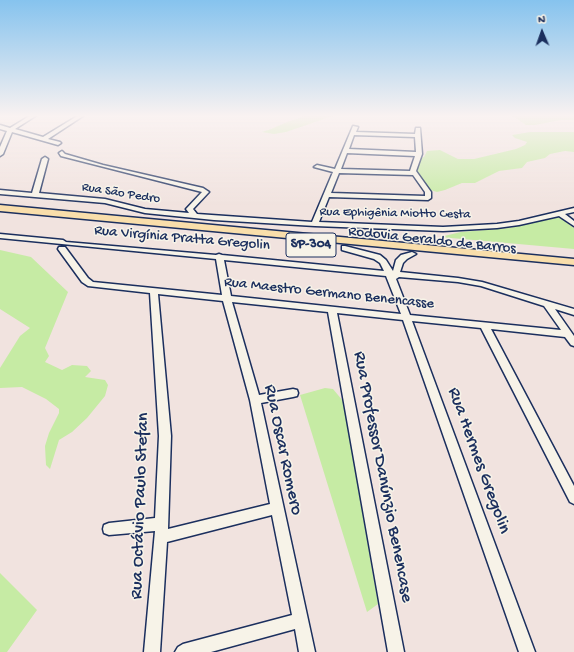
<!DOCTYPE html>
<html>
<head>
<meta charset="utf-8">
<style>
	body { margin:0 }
	#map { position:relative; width:574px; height:652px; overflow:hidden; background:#f1e3df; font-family:"Gochi Hand",sans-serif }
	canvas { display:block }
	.north { position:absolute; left:522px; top:12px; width:40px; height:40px; -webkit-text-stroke:3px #f7f3e8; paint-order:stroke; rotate:358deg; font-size:11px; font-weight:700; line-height:16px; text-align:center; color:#1b2f5e }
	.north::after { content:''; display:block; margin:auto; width:14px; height:18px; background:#1b2f5e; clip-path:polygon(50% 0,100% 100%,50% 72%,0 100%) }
</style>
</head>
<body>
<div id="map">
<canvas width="574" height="652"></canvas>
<div class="north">N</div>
</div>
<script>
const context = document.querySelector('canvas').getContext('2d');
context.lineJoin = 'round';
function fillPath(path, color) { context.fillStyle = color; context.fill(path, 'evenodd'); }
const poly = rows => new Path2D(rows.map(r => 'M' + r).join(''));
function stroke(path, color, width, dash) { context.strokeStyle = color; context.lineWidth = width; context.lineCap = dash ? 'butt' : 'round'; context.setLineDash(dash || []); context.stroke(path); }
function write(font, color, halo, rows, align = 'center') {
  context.font = font + ' "Gochi Hand",sans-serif'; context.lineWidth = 3; context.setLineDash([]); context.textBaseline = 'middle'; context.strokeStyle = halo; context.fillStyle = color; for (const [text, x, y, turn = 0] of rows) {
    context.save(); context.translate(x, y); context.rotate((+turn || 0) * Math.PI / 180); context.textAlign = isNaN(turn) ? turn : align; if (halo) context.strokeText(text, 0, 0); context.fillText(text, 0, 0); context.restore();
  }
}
fillPath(poly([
	[308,115,336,115,286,132,274,134,262,132,271,129,287,122],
	[511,115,574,115,574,120,561,120,535,125,526,125],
	[530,132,574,132,574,152,565,151,550,154,545,158,527,162,522,168,499,171,475,183,462,183,445,190,437,192,427,189,418,175,417,168,419,166,416,163,419,159,424,157,427,151,440,150,458,159,474,159,516,149,525,145,527,142,515,138,512,135],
	[559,217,574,228,574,249,440,237,461,232,509,228],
	[0,250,31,257,68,292,45,348,49,356,45,362,62,370,72,365,87,366,91,371,85,377,105,380,108,385,105,396,87,418,72,432,59,440,50,469,46,465,45,446,49,433,59,413,59,409,46,399,22,387,0,388,0,368,20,336,30,328,0,309],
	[325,388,333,389,343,401,378,604,367,612,300,395],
	[0,573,37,610,7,652,0,652]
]), '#c6eba4');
const minor = poly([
	[31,115,37,115,15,129,43,137,79,115,83,116,48,139,60,142,61,143,58,145,12,132,3,154,0,156,0,147,7,131,0,129,0,125,10,128,31,115],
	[353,126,358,127,356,132,415,134,416,128,420,128,422,154,416,171,431,192,431,198,428,200,329,197,319,222,443,227,497,224,519,221,574,208,574,212,565,214,574,221,574,226,559,216,519,225,497,228,443,231,315,226,214,220,145,213,105,203,0,194,0,190,32,193,42,159,45,157,48,159,39,193,105,199,145,209,189,213,186,209,202,192,61,156,59,153,62,151,65,154,103,165,203,188,209,192,193,209,197,214,312,222,333,172,314,167,317,165,335,169,353,126],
	[354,135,415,137,416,152,349,149,354,135],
	[347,153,415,156,410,171,341,169,347,153],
	[339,173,413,175,425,192,425,196,331,193,339,173],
	[0,234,63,240,66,242,216,255,219,254,222,255,384,271,380,263,374,259,342,250,342,246,345,246,380,255,386,260,393,271,396,260,401,255,412,252,416,254,407,259,403,263,400,272,458,278,482,282,574,309,574,315,555,309,574,336,574,346,571,345,565,337,491,329,574,486,574,504,570,502,481,328,412,321,535,652,519,652,403,320,337,313,404,652,388,652,328,312,232,302,259,395,293,389,297,390,298,393,297,396,293,397,261,403,315,652,299,652,295,629,211,652,175,652,178,647,183,644,292,615,272,515,167,542,160,652,144,652,155,531,109,535,104,533,103,529,104,525,109,523,155,518,159,436,150,293,88,286,82,282,58,249,59,247,65,247,88,278,93,282,222,295,216,259,0,238,0,234],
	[224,260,386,276,401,314,231,296,224,260],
	[399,277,458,282,481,286,544,306,561,330,410,315,396,279,399,277],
	[158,294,223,301,250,400,270,504,168,529,171,436,158,294]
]);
const highway = poly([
	[0,205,574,259,574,265,0,211,0,205]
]);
stroke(minor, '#1b2f5e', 3);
stroke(highway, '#1b2f5e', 3);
fillPath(minor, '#f7f3e8');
fillPath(highway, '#f9deab');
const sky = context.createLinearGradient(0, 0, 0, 207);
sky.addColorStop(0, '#86c3ee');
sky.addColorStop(0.56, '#f9f2f1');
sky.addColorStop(1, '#f9f2f100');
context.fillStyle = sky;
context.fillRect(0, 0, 574, 207);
write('13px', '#1b2f5e', '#f7f3e8', [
	["Rua São Pedro",121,194,9],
	["Rua Ephigênia Miotto Cesta",395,214,1]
]);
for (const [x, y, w] of [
	[311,245,50]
]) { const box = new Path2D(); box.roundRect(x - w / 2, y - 12, w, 24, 3); context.fillStyle = '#f7f3e8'; context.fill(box); stroke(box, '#1b2f5e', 1); }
write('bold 14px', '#1b2f5e', null, [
	["SP-304",311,245]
]);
write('15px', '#1b2f5e', '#f7f3e8', [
	["Rua Virgínia Pratta Gregolin",182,239,5],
	["Rodovia Geraldo de Barros",432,241,6],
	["Rua Maestro Germano Benencasse",329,294,6]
]);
write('18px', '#1b2f5e', '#f7f3e8', [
	["Rua Oscar Romero",282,450,78],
	["Rua Hermes Gregolin",478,461,70],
	["Rua Professor Danúnzio Benencase",382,477,79],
	["Rua Octávio Paulo Stefan",141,506,-88]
]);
</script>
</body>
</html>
